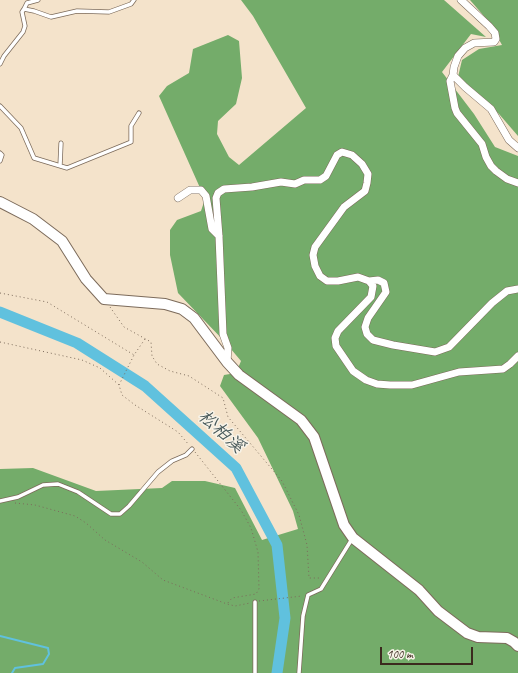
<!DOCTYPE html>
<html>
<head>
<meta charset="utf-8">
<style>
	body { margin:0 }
	#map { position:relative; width:518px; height:673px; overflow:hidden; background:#f4e3cb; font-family:Caveat,sans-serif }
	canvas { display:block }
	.scale { position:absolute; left:380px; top:647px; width:93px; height:18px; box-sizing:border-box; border:2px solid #3b2a1e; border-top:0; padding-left:5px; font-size:12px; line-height:14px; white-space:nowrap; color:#3b2a1e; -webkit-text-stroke:3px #f7f3e8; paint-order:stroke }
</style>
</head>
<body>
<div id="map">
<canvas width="518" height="673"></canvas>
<div class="scale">100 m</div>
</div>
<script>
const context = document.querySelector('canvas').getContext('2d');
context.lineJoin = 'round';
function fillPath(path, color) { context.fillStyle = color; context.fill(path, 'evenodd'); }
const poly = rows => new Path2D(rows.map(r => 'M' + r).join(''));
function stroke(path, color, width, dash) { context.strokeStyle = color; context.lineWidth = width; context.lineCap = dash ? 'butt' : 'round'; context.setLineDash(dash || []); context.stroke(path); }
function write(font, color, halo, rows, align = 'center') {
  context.font = font + ' Caveat,"LXGW WenKai TC",sans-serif'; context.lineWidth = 3; context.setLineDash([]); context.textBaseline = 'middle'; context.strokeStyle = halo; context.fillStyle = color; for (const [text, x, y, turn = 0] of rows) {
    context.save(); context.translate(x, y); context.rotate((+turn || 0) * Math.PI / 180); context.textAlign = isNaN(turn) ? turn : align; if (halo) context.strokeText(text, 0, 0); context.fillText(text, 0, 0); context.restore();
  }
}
fillPath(poly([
	[241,0,444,0,486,37,471,34,442,72,474,114,495,147,518,156,518,673,0,673,0,469,33,468,96,491,162,488,172,481,205,481,235,488,262,540,298,529,293,511,258,438,220,386,224,375,236,373,241,361,225,342,178,293,170,255,170,230,177,220,201,211,205,199,159,96,167,86,189,73,193,49,228,35,239,41,242,78,236,104,218,121,217,134,229,157,239,165,306,108,253,16],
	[470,0,518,0,518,136,499,114,458,77,462,60,479,49,502,45,490,23]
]), '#74ac6a');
stroke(poly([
	[0,636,48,648,49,654,43,664,15,668,12,673]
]), '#60c1de', 2);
stroke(poly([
	[0,312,77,343,145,386,236,468,277,545,285,618,277,673]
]), '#60c1de', 11);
const lane = poly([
	[24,9,27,3,38,0],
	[0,64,4,56,23,32,25,26,22,12,24,9,34,11,51,17,77,11,109,12,131,4,134,0],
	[0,106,21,128,34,158,67,168,131,142,131,126,139,113],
	[0,153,2,155,0,161],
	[60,166,61,143],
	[0,501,18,497,43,485,58,484,78,492,111,514,120,514,129,506,158,472,172,461,186,455,192,449],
	[255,602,255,673],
	[299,673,303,616,308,595,321,589,352,539]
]);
const street = poly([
	[461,0,489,26,495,33,496,39,494,42,474,43,465,48,458,56,454,67,453,75,465,87,491,109,509,140,518,148],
	[453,75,450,81,455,108,457,113,482,144,486,157,491,166,496,171,507,179,518,183],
	[178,198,190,190,201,190,206,196,212,229,219,236],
	[369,281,378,280,384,283,386,292,368,318,365,327,367,334,373,340,393,345,435,352,449,347,492,303,507,291,518,289],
	[227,362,228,348,223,334,219,236,216,198,218,193,224,189,252,187,281,182,295,184,304,180,320,180,326,176,337,155,342,152,352,155,362,164,368,174,367,183,365,191,344,207,315,247,313,255,315,266,320,276,327,281,338,281,358,277,369,281,373,286,371,297,338,331,335,338,336,346,353,371,366,380,377,384,390,385,412,385,459,372,503,369,510,364,518,356]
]);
const secondary = poly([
	[0,202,33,219,62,241,86,279,104,299,165,304,182,309,194,318,227,362,239,375,301,420,314,437,344,525,353,538,419,590,438,611,467,633,478,637,507,638,514,642,518,646]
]);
stroke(lane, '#7c6b5b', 5);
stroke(street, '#7c6b5b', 8);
stroke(secondary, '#7c6b5b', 12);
stroke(poly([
	[0,293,47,302,134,355,145,339],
	[110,307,124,327,151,342,152,356,157,364,170,371,189,376,223,398,228,417,282,481,299,515,307,545,309,578,321,578],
	[0,342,82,360,100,368,119,385,122,395,135,405,178,432,189,445],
	[119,385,134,355],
	[195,452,241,510,251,528,258,552,259,589,256,594,232,598,227,604],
	[15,503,35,505,75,516,86,523,105,540,142,562,163,580,227,604,235,606,250,603],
	[259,601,302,596]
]), '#7c6b5b', 1, [1, 3]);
stroke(lane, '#fff', 3.5);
stroke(street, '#fff', 7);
stroke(secondary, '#fff', 10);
write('italic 18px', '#465758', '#f7f3e8', [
	["松柏溪",221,432,42]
]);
</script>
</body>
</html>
